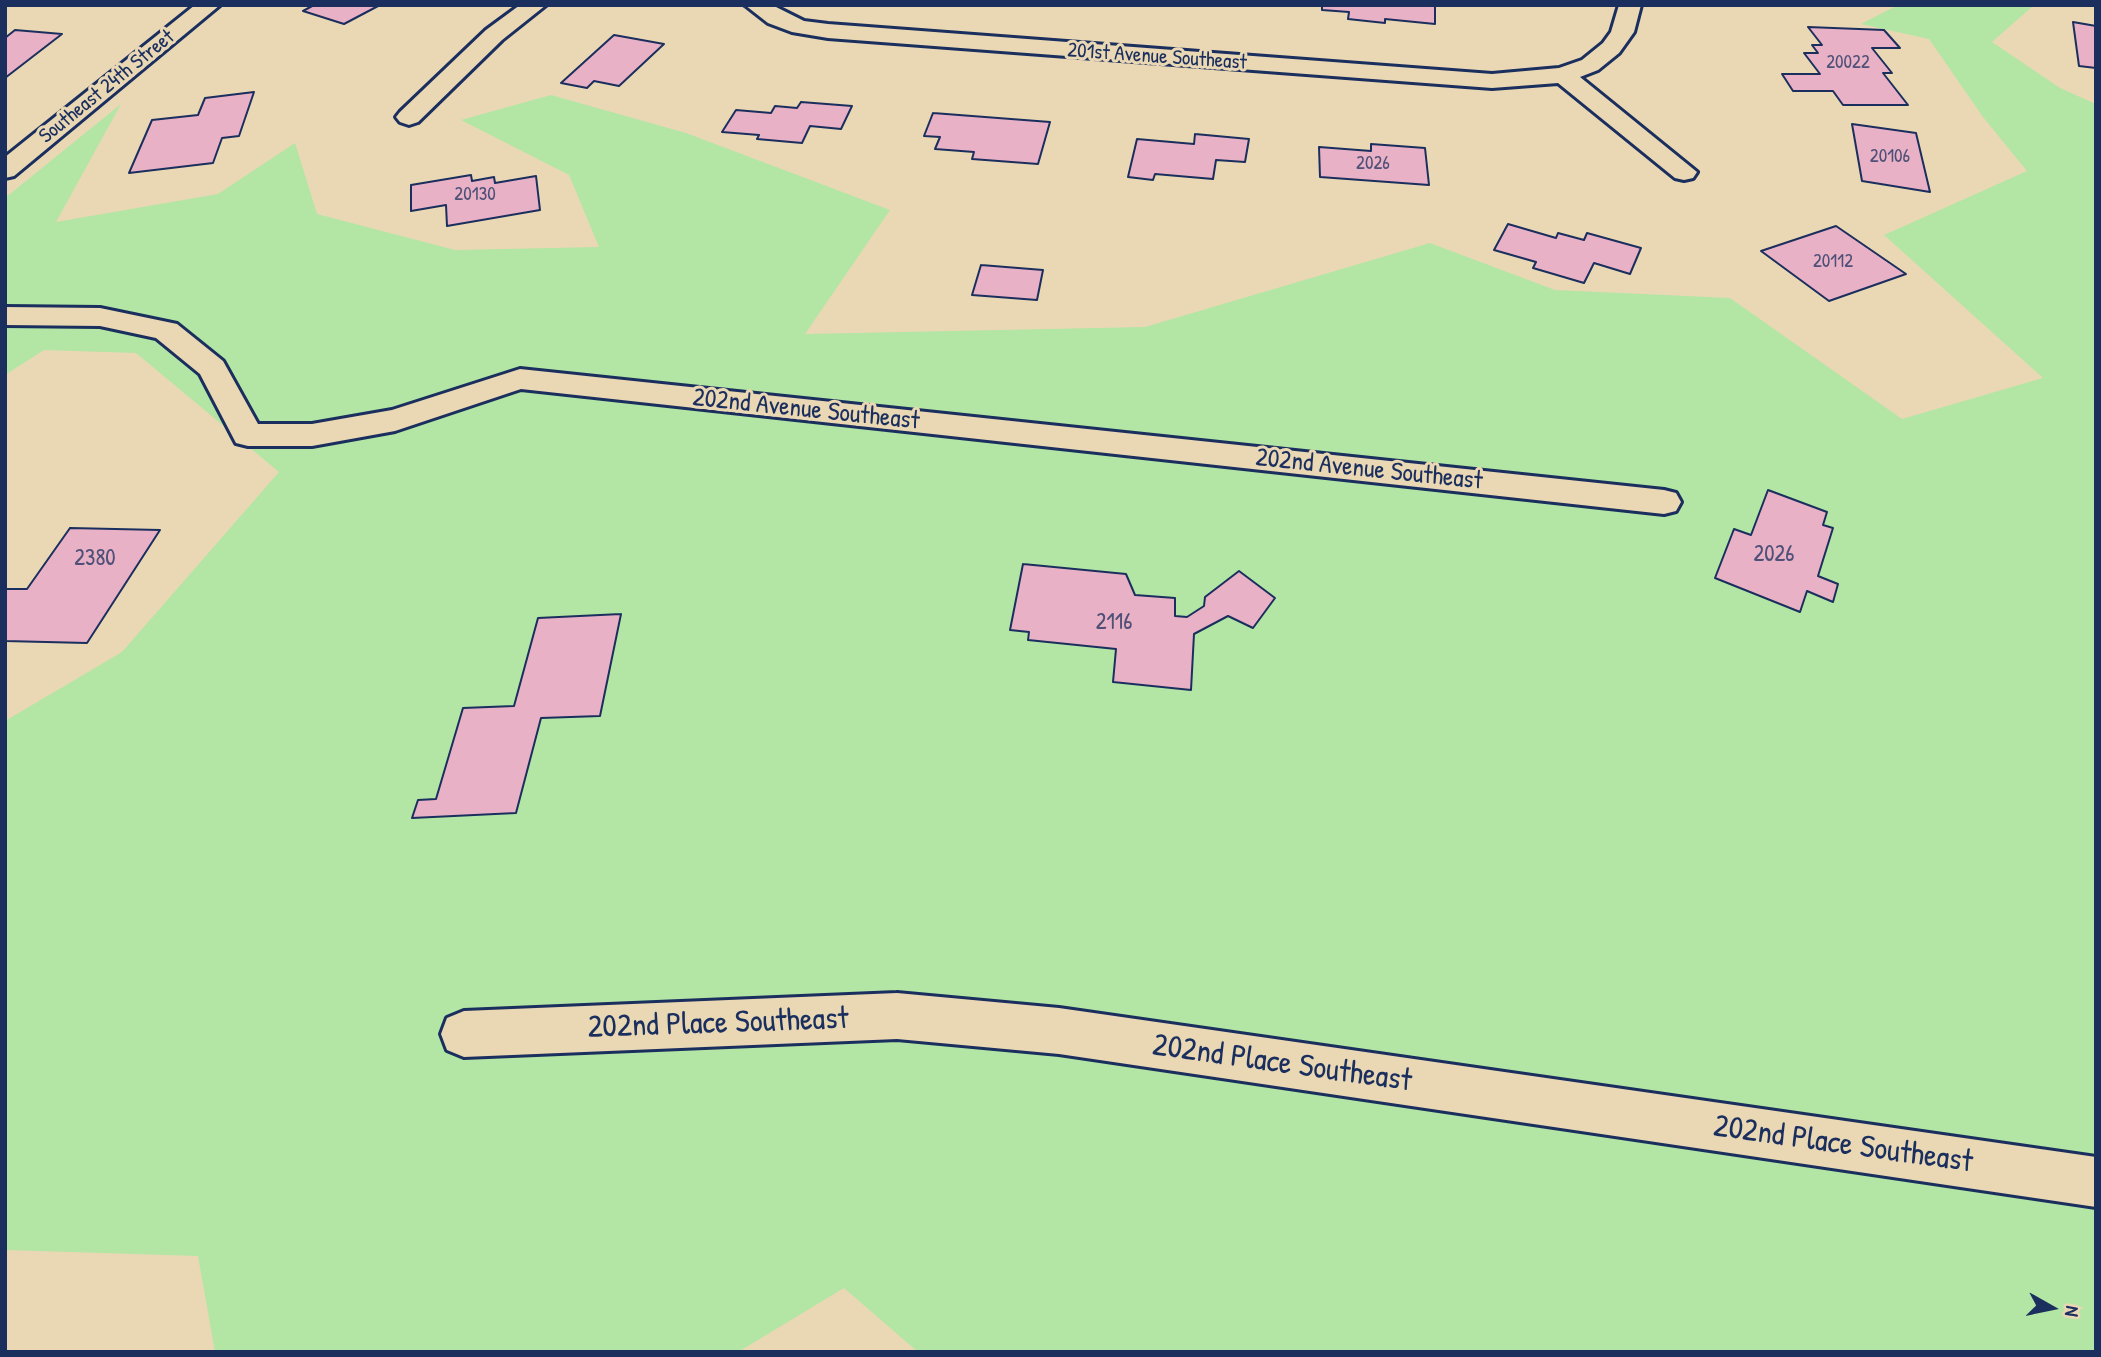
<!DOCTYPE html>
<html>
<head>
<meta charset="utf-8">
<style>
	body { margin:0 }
	#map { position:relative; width:2101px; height:1357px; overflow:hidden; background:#ead8b5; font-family:"Patrick Hand",sans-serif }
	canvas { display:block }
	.frame { position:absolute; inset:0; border:7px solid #1b2f5e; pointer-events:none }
	.north { position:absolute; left:2017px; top:1273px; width:70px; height:70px; -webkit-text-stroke:5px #ead8b5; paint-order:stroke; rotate:99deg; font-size:19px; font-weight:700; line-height:28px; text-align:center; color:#1b2f5e }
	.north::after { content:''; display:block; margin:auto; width:24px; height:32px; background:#1b2f5e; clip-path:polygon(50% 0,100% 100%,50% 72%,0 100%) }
</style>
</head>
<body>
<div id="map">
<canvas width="2101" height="1357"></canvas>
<div class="frame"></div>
<div class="north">N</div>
</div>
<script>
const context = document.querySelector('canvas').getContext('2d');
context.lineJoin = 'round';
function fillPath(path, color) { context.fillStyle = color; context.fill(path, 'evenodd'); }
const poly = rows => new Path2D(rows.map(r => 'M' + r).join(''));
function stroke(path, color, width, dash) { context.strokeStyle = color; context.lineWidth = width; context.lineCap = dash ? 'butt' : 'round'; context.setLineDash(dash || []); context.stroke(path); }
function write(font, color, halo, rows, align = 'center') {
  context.font = font + ' "Patrick Hand",sans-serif'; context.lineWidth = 6; context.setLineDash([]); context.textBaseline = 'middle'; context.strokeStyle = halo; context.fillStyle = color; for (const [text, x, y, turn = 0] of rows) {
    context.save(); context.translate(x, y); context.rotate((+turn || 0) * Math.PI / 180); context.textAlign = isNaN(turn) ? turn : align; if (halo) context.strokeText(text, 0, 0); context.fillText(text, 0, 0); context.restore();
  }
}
fillPath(poly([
	[1898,5,2034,5,1992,42,2060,88,2096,104,2096,1352,918,1352,844,1288,738,1352,215,1352,198,1256,5,1250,5,721,122,652,279,472,136,353,44,350,5,375,5,198,121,104,56,222,218,194,295,143,317,214,455,250,599,247,569,175,461,120,551,95,686,133,890,210,805,334,1145,327,1430,243,1555,290,1730,298,1902,419,2043,378,1884,235,2027,171,1983,117,1929,39,1861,24]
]), '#b3e5a5');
const building = poly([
	[314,5,380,5,344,24,303,11,314,5],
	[1322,5,1435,6,1435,24,1385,19,1385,23,1348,19,1349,12,1322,10,1322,5],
	[2073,22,2096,26,2096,68,2079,66,2073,22],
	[1808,27,1884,30,1900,48,1872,48,1892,73,1883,73,1908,105,1843,105,1833,91,1793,91,1782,74,1820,74,1804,53,1818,53,1812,45,1822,45,1808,27],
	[15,30,62,34,5,78,5,38,15,30],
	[614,35,664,44,619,86,594,81,587,88,561,83,614,35],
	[254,92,239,136,222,138,213,163,129,173,152,120,198,115,205,98,254,92],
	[801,102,852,106,841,129,810,126,802,143,757,139,759,135,722,132,736,110,771,113,775,106,797,108,801,102],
	[933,113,1050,122,1038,164,972,159,974,152,935,149,940,137,924,136,933,113],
	[1852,124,1916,133,1930,192,1862,181,1852,124],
	[1195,134,1249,139,1245,162,1216,160,1213,179,1155,174,1153,180,1128,177,1137,139,1194,144,1195,134],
	[1371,144,1425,148,1429,185,1320,177,1319,147,1371,151,1371,144],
	[471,175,472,181,494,177,495,183,536,176,540,210,447,226,446,205,411,211,411,185,471,175],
	[1508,224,1556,238,1558,233,1584,240,1587,233,1641,248,1630,274,1594,263,1584,283,1533,268,1536,262,1494,250,1508,224],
	[1836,226,1906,274,1829,301,1761,251,1836,226],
	[981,265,1043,270,1037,300,972,295,981,265],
	[1768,490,1827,512,1823,525,1833,528,1818,576,1838,584,1833,602,1807,591,1800,612,1715,578,1734,529,1751,535,1768,490],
	[70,528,160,530,87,643,5,641,5,589,27,589,70,528],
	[1023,564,1126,574,1135,595,1175,598,1175,616,1187,617,1204,606,1205,597,1239,571,1275,598,1253,628,1228,616,1194,634,1191,690,1113,682,1116,649,1028,640,1029,632,1010,630,1023,564],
	[621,614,600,716,541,718,516,813,412,818,418,800,436,799,463,708,514,706,538,618,621,614]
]);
fillPath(building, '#e9b1c5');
stroke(building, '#1b2f5e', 2);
const street = poly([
	[520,5,546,5,502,40,418,122,409,125,400,122,396,117,400,112,486,30,520,5],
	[745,5,772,5,804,21,828,24,1492,74,1559,68,1582,60,1603,43,1611,32,1619,5,1641,5,1634,32,1619,53,1598,70,1580,77,1697,172,1693,178,1684,180,1675,178,1558,83,1492,88,828,38,792,32,768,23,745,5],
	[5,307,100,308,177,324,223,361,258,424,312,424,392,410,520,369,1664,490,1676,493,1681,502,1676,511,1664,514,521,389,395,431,312,446,248,446,236,443,200,374,156,338,100,326,5,325,5,307],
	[897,993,1059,1008,2096,1157,2096,1207,1059,1054,897,1039,464,1057,447,1050,441,1034,447,1018,464,1011,897,993]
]);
const secondary = poly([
	[195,5,220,5,14,176,5,178,5,157,195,5]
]);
stroke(street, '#1b2f5e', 6);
stroke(secondary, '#1b2f5e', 6);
fillPath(street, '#ead8b5');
fillPath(secondary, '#ead8b5');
write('19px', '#4e5078', null, [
	["20022",1848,63],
	["20106",1890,157],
	["2026",1373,164],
	["20130",475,195],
	["20112",1833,262]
]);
write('21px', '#1b2f5e', '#ead8b5', [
	["201st Avenue Southeast",1157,57,4],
	["Southeast 24th Street",107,87,-39]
]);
write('23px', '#4e5078', null, [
	["2026",1774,555],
	["2380",95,559],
	["2116",1114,623]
]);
write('26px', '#1b2f5e', '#ead8b5', [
	["202nd Avenue Southeast",806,410,6],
	["202nd Avenue Southeast",1369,470,6]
]);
write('32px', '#1b2f5e', '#ead8b5', [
	["202nd Place Southeast",718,1024,-2],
	["202nd Place Southeast",1282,1064,8],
	["202nd Place Southeast",1843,1145,8]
]);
</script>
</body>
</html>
